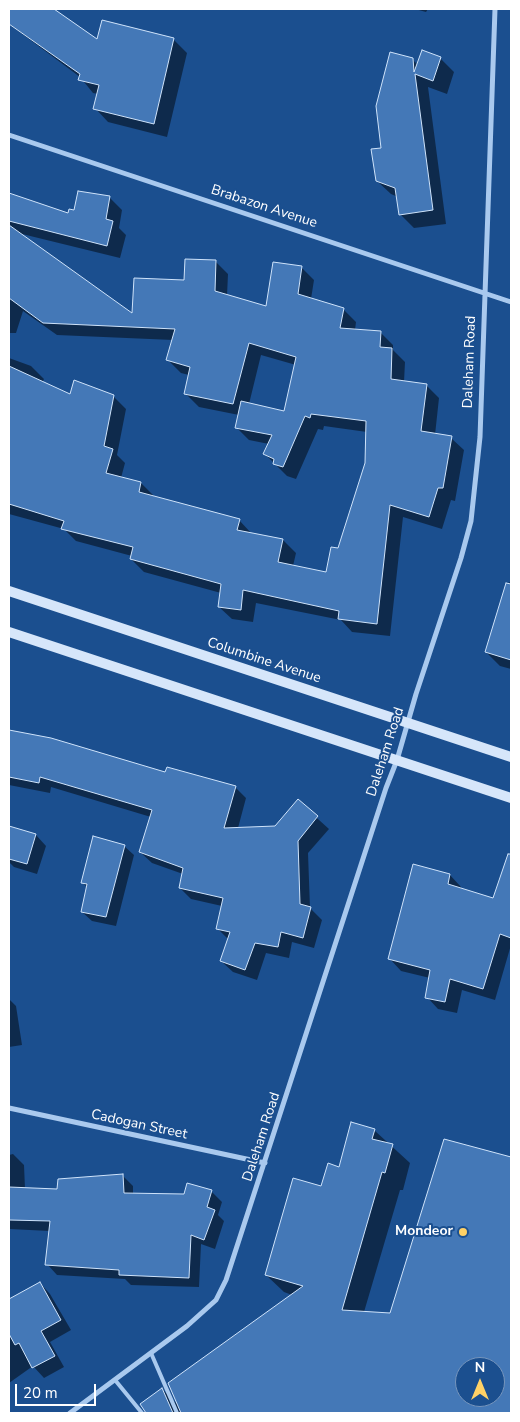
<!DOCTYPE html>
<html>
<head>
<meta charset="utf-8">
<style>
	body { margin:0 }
	#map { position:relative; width:520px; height:1422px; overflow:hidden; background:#1b4f8f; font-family:"Nunito Sans",sans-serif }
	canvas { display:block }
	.frame { position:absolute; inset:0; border:10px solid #fff; pointer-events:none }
	.north { position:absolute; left:455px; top:1357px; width:50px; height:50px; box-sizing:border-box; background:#1b4f8f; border:1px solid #7695bc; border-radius:50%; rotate:0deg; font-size:14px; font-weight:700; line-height:20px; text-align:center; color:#fff }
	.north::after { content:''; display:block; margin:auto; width:18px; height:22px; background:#ffd166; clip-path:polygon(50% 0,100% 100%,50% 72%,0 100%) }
	.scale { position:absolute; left:15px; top:1384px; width:81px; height:22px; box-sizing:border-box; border:2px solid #fff; border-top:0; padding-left:6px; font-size:15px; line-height:18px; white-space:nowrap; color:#fff; -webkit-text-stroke:4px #1b4f8f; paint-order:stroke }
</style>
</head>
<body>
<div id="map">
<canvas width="520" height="1422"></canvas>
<div class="frame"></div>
<div class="north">N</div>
<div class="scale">20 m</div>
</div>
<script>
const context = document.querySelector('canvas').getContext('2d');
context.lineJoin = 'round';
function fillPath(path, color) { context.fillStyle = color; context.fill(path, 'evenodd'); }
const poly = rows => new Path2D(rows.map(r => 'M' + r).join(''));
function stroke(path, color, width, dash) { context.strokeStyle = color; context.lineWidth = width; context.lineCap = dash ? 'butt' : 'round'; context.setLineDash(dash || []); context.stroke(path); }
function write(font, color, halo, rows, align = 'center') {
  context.font = font + ' "Nunito Sans",sans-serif'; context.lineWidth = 4; context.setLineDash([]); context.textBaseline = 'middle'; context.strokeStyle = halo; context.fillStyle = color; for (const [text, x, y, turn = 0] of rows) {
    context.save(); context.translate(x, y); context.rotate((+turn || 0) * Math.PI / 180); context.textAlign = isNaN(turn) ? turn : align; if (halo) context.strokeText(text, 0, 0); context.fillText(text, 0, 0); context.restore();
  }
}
fillPath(poly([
	[10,9,52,9,97,41,173,39,187,53,167,137,108,122,95,108,98,94,93,93,80,77,9,24],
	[415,9,428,9,426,12],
	[440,58,454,72,447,94,428,87,446,224,414,228,400,214,398,197,391,194,377,181,383,149,412,59,418,65],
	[9,194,69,214,110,198,122,210,119,228,126,235,120,258,18,233,134,315,215,261,228,274,227,296,267,308,301,267,314,280,311,299,343,309,356,322,355,330,380,332,393,345,393,350,405,362,404,382,426,385,439,398,435,435,451,438,464,450,455,501,451,500,442,529,403,517,390,636,352,632,341,620,256,603,253,622,232,619,219,607,221,593,144,572,131,559,132,556,76,541,64,529,9,514,9,358,31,366,44,379,42,383,71,396,113,396,126,409,117,455,125,463,121,478,141,483,154,496,239,520,252,534,283,540,296,553,293,566,326,574,339,550,366,463,367,432,324,426,323,430,318,429,296,479,287,476,265,454,269,444,249,440,236,427,239,415,199,407,186,394,189,375,181,373,168,360,173,340,57,335,23,311,16,333,9,333,9,336],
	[261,355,296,365,285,412,249,404],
	[509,582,511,583,511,669,500,666,486,652],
	[9,731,50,739,166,774,235,787,246,798,238,828,275,828,298,801,329,829,308,853,310,908,322,920,314,948,292,942,289,958,266,953,257,980,233,972,221,961,229,940,217,928,222,906,191,899,180,888,183,874,152,863,140,852,151,817,51,787,50,793,9,785],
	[12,828,36,835,46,846,37,874,14,867,9,862,9,839],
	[124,846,134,855,116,926,92,921,82,912,88,888,82,882],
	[450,875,461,887,461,889,511,907,511,945,495,1000,462,990,457,1013,438,1009,427,997,430,978,401,971,390,959],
	[9,999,16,1006,22,1045,9,1047],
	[374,1130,410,1163,403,1190,400,1190,364,1312,390,1314,444,1140,511,1159,511,1413,146,1413,162,1389,180,1407,292,1295,284,1292,266,1275,322,1188],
	[465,1367,495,1367,495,1397,465,1397],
	[13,1154,24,1165,25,1189,58,1190,122,1175,133,1186,133,1194,185,1195,211,1191,222,1202,218,1215,224,1221,215,1249,201,1244,199,1287,131,1285,125,1279,57,1275,47,1264,50,1231,9,1229,9,1155],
	[40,1283,50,1294,71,1330,50,1342,64,1367,44,1378,33,1366,9,1383,9,1300]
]), '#0007');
const building = poly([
	[9,9,54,9,97,39,102,20,174,38,154,124,93,109,99,85,78,80,80,74,9,24,9,9],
	[422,50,441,57,433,81,415,74,433,210,399,215,395,188,376,181,371,149,381,148,376,106,390,52,413,58,414,72,422,50],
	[78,191,110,196,106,219,113,221,107,246,9,221,9,193,68,213,69,209,74,210,78,191],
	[9,225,132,313,134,278,184,280,185,259,216,260,215,291,266,306,273,262,302,266,298,294,344,308,340,328,381,331,380,347,392,348,391,379,427,384,421,431,452,436,443,488,438,488,429,517,390,505,377,624,338,619,339,611,243,590,241,610,218,607,221,584,130,559,133,547,61,529,64,521,9,504,9,366,70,394,74,380,114,395,104,446,113,449,106,473,141,482,139,492,240,519,237,530,283,539,278,562,326,572,331,547,338,548,365,463,366,421,311,414,310,418,305,416,283,467,273,464,274,459,263,454,272,435,235,428,241,401,284,411,296,357,249,343,233,404,184,394,190,367,166,360,175,329,43,323,9,298,9,225],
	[506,583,511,584,511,660,485,652,506,583],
	[9,730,51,738,165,772,167,767,236,786,224,828,275,826,298,799,318,816,298,841,300,904,311,907,303,938,281,932,278,947,255,943,245,970,220,961,230,932,216,929,223,898,179,888,183,868,139,852,152,810,40,777,39,783,9,777,9,730],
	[9,826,36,834,27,864,9,859,9,826],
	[93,836,125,845,106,917,81,912,87,884,81,883,93,836],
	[508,854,511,854,511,938,500,934,483,989,450,979,445,1002,425,998,430,970,388,959,413,864,450,874,448,884,493,898,508,854],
	[351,1122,375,1129,372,1139,393,1144,385,1173,382,1172,342,1310,390,1313,444,1139,511,1157,511,1413,181,1413,168,1383,303,1286,265,1275,293,1178,321,1186,328,1163,339,1167,351,1122],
	[465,1367,495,1367,495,1397,465,1397,465,1367],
	[123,1174,124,1193,184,1194,187,1183,212,1190,207,1207,215,1210,204,1240,191,1235,189,1278,119,1275,119,1270,45,1265,50,1221,9,1220,9,1187,57,1189,58,1179,123,1174],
	[40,1282,61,1320,41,1331,55,1356,32,1368,19,1343,15,1345,9,1334,9,1299,40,1282],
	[162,1388,173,1413,146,1413,140,1404,162,1388]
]);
fillPath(building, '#4478b7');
stroke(building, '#cfe3fa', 1);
stroke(poly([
	[151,1353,177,1413],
	[115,1380,142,1413]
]), '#a9c9ee', 4);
stroke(poly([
	[9,135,511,302],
	[9,1108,265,1163],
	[70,1413,187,1326,216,1300,226,1280,386,788,397,760,416,694,461,558,471,521,480,437,495,9]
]), '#a9c9ee', 5);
stroke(poly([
	[9,591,511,757],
	[9,632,511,798]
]), '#d6e6fa', 10);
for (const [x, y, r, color] of [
	[463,1232,5,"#ffd166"]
]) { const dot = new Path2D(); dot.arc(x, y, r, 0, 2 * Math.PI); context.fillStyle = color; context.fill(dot); stroke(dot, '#1b4f8f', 2); }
write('14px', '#fff', '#1b4f8f', [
	["Brabazon Avenue",264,207,18],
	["Daleham Road",470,362,-88],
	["Columbine Avenue",264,661,18],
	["Daleham Road",386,752,-72],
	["Cadogan Street",139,1125,12],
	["Daleham Road",262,1137,-72]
]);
write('bold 14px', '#fff', '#1b4f8f', [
	["Mondeor",453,1232]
], 'right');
</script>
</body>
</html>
